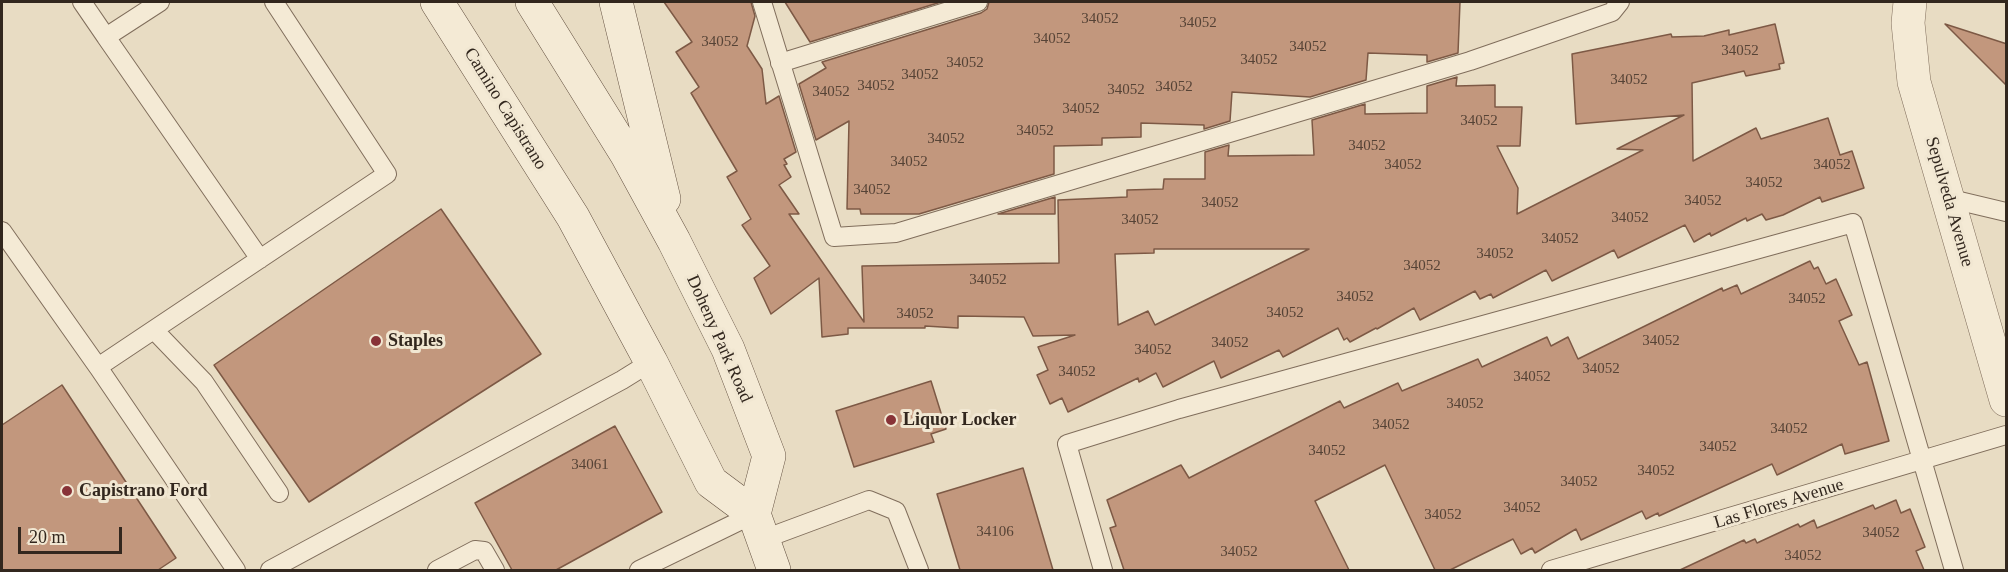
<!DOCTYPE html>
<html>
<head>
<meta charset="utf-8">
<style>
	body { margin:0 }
	#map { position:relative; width:2008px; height:572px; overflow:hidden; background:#e8dcc3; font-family:"Times New Roman",serif }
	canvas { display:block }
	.frame { position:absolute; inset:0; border:3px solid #32271e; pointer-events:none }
	.scale { position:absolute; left:18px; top:527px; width:104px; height:27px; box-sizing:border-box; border:3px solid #32271e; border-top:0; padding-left:8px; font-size:18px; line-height:21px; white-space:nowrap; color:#32271e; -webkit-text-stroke:4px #f1e7d2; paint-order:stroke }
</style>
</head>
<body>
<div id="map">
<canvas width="2008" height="572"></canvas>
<div class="frame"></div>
<div class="scale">20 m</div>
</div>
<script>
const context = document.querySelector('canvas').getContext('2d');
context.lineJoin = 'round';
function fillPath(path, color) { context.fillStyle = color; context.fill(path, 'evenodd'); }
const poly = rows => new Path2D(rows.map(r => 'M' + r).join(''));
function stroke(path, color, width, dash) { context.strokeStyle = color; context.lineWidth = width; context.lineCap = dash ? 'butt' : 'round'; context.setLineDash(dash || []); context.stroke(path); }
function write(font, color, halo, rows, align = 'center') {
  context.font = font + ' "Times New Roman",serif'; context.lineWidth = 6; context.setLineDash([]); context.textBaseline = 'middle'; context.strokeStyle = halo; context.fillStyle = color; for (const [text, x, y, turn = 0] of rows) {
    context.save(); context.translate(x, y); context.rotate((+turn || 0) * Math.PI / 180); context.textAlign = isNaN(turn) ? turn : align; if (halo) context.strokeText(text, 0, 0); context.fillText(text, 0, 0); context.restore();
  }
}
const building = poly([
	[664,2,751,2,755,16,747,46,762,69,766,104,779,96,796,152,784,159,787,164,784,165,791,177,779,185,799,214,789,214,864,322,862,266,1059,263,1058,200,1127,197,1127,190,1163,189,1164,179,1205,179,1205,152,1229,145,1228,156,1314,155,1312,120,1365,104,1365,114,1427,113,1427,86,1457,77,1456,86,1495,85,1495,107,1522,107,1520,146,1497,146,1518,188,1517,214,1643,150,1617,149,1684,115,1576,124,1572,54,1671,34,1672,37,1704,36,1729,30,1729,35,1775,24,1784,63,1779,64,1780,69,1746,76,1744,71,1692,83,1693,161,1756,128,1761,139,1828,118,1840,155,1852,151,1864,188,1822,202,1820,197,1783,215,1766,220,1762,214,1747,221,1746,218,1711,236,1710,233,1694,242,1685,225,1618,258,1614,250,1552,281,1546,270,1493,298,1491,294,1480,299,1475,291,1420,320,1414,308,1377,329,1376,328,1350,342,1347,338,1344,340,1338,328,1283,357,1279,350,1221,378,1214,361,1163,387,1156,373,1139,382,1138,378,1068,412,1062,398,1050,404,1037,375,1048,370,1038,347,1075,335,1033,336,1024,317,958,316,958,328,925,326,925,328,848,328,848,334,822,337,819,278,771,314,754,278,770,266,742,225,751,219,727,177,737,171,691,93,699,87,676,52,692,42,664,2],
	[1154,249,1309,249,1155,325,1148,311,1118,325,1115,254,1154,253,1154,249],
	[785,2,941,2,810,42,785,2],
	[989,2,1460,2,1458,53,1427,62,1427,55,1368,53,1366,80,1310,97,1232,92,1230,121,1204,129,1204,125,1141,123,1141,137,1102,138,1102,145,1054,146,1054,174,919,214,861,214,860,209,847,209,849,121,816,140,799,84,826,68,822,62,981,13,987,9,989,2],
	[1945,24,2007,44,2007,86,1945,24],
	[1055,197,1055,214,998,214,1055,197],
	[441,209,541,354,309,502,214,365,441,209],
	[1810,261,1814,269,1818,267,1826,284,1836,279,1852,315,1839,321,1859,365,1867,362,1889,441,1845,454,1842,444,1777,475,1772,464,1659,516,1658,513,1646,519,1642,511,1581,540,1576,529,1535,553,1532,548,1521,554,1513,539,1450,570,1435,570,1385,465,1315,501,1349,570,1124,570,1110,528,1116,526,1107,500,1181,465,1189,478,1340,401,1344,408,1398,383,1402,391,1478,359,1482,367,1547,337,1551,346,1568,337,1578,359,1722,288,1723,291,1737,285,1741,294,1810,261],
	[931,381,946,429,931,434,934,442,854,467,836,411,931,381],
	[62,385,176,558,158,570,2,570,2,425,62,385],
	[615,426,662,512,556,570,512,570,475,503,615,426],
	[1023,468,1053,570,960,570,937,494,1023,468],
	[1896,500,1901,513,1910,509,1925,547,1916,551,1924,570,1680,570,1744,540,1746,543,1755,539,1757,543,1798,524,1800,527,1814,520,1817,528,1873,505,1875,509,1896,500]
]);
fillPath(building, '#c2977d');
stroke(building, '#7d5945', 1.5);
const lane = poly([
	[82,2,106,37,160,2],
	[762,2,834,237,896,233,1470,61,1612,12,1620,2],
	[106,37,260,259],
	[780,63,978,2],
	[1947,198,2006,212],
	[2,231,98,367],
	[154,330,204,382,279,493],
	[764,539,869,500,896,511,919,570],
	[236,570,98,367,387,174,274,2],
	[270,570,622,380,651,362],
	[437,570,475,550,484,551,495,570],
	[639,570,754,514],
	[1103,570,1067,444,1179,409,1853,223,1954,570],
	[1551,570,2006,435]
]);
const street = poly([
	[1910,2,1908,23,1914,82,2006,400]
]);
const secondary = poly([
	[437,2,573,217,651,362,711,482,754,514,774,570],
	[532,2,627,155,674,241,728,349,769,456,754,514],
	[616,2,664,199]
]);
stroke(lane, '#806e5c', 20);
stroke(street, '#806e5c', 34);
stroke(secondary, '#624f3f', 34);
stroke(lane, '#f4ead5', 18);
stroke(street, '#f4ead5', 33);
stroke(secondary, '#f4ead5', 33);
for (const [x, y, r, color] of [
	[376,341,6,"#883337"],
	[891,420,6,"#883337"],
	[67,491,6,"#883337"]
]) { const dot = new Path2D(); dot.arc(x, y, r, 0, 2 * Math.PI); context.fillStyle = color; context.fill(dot); stroke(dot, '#f1e7d2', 2); }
write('15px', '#564336', null, [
	["34052",1100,19],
	["34052",1198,23],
	["34052",1052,39],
	["34052",720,42],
	["34052",1308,47],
	["34052",1740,51],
	["34052",1259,60],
	["34052",965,63],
	["34052",920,75],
	["34052",1629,80],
	["34052",876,86],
	["34052",1174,87],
	["34052",1126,90],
	["34052",831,92],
	["34052",1081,109],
	["34052",1479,121],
	["34052",1035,131],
	["34052",946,139],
	["34052",1367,146],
	["34052",909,162],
	["34052",1403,165],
	["34052",1832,165],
	["34052",1764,183],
	["34052",872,190],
	["34052",1703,201],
	["34052",1220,203],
	["34052",1630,218],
	["34052",1140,220],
	["34052",1560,239],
	["34052",1495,254],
	["34052",1422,266],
	["34052",988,280],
	["34052",1355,297],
	["34052",1807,299],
	["34052",1285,313],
	["34052",915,314],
	["34052",1661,341],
	["34052",1230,343],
	["34052",1153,350],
	["34052",1601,369],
	["34052",1077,372],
	["34052",1532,377],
	["34052",1465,404],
	["34052",1391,425],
	["34052",1789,429],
	["34052",1718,447],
	["34052",1327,451],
	["34061",590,465],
	["34052",1656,471],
	["34052",1579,482],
	["34052",1522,508],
	["34052",1443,515],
	["34106",995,532],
	["34052",1881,533],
	["34052",1239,552],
	["34052",1803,556]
]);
write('18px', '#32271e', '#f1e7d2', [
	["Camino Capistrano",505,109,58],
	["Sepulveda Avenue",1949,202,74],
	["Doheny Park Road",719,339,66],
	["Las Flores Avenue",1779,504,-17]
]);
write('bold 18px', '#32271e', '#f1e7d2', [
	["Staples",388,341],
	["Liquor Locker",903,420],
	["Capistrano Ford",79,491]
], 'left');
</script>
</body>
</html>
